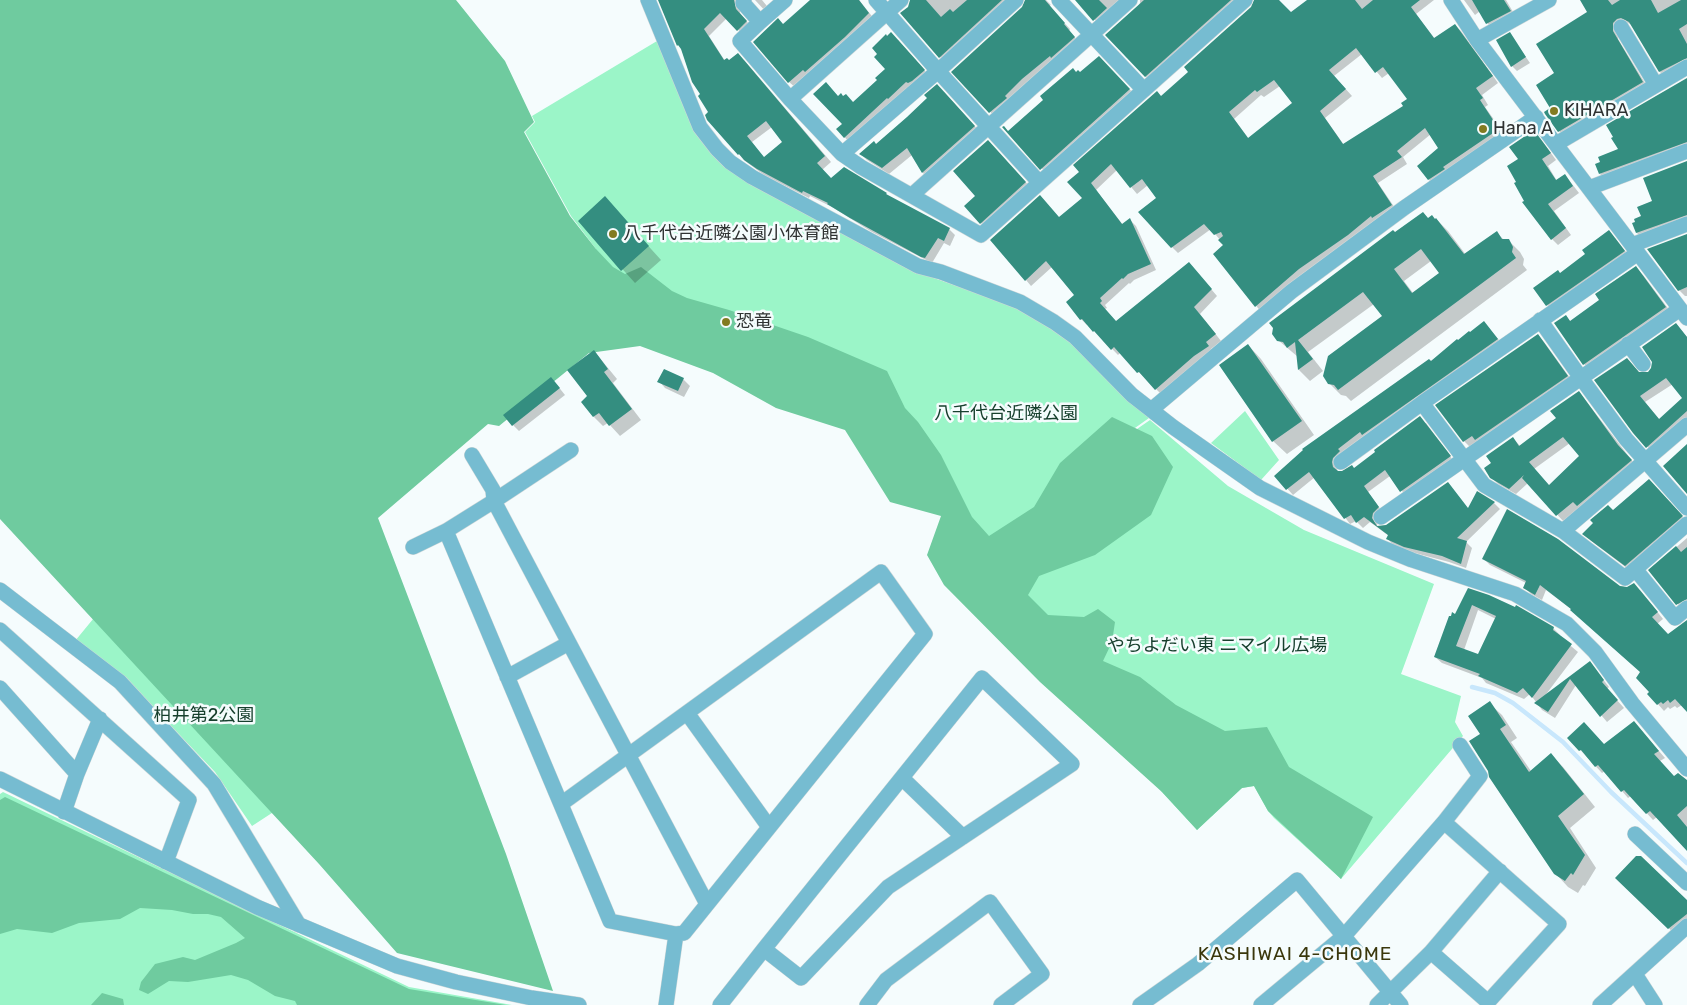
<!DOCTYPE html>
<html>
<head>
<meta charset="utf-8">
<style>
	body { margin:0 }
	canvas { display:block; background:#f5fcfd }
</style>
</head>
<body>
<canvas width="1687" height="1005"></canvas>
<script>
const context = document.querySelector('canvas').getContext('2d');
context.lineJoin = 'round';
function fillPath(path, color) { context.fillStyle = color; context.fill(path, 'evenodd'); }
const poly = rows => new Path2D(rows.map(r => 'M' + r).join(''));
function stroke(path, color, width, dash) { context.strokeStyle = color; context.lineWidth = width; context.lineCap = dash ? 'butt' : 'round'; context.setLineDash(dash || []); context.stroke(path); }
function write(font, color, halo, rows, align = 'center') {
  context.font = font + ' Rubik,"Noto Sans JP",sans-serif'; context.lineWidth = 5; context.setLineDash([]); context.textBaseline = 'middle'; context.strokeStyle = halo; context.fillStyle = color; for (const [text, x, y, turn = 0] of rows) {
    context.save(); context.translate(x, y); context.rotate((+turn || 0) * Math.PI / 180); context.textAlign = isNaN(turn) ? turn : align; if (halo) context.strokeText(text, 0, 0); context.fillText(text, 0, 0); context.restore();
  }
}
fillPath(poly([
	[657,41,698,134,717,160,738,176,911,270,1020,308,1050,324,1083,351,1149,418,1097,455,991,574,901,430,588,274,596,249,571,216,525,132,535,122,532,116],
	[1245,411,1279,460,1261,480,1211,443],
	[1150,420,1228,486,1304,530,1434,584,1401,674,1461,696,1455,722,1463,736,1341,879,1274,818,1268,811,1254,786,1242,788,1197,830,1162,792,998,570,1098,456],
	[98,613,275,811,252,826,215,772,129,682,75,641],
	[3,792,409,987,512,1005,0,1005,0,794]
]), '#9bf5c8');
fillPath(poly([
	[0,0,456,0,505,61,534,122,524,132,570,216,596,249,613,267,625,274,641,267,672,291,687,298,729,310,808,337,887,371,905,408,918,422,941,455,972,517,989,536,1034,507,1060,463,1112,417,1152,436,1173,467,1151,515,1095,555,1039,576,1028,595,1048,615,1084,617,1098,609,1115,622,1112,642,1103,661,1140,677,1176,705,1225,731,1267,727,1289,767,1373,817,1341,879,1268,811,1254,786,1242,788,1197,830,1162,792,1040,682,944,585,927,555,941,516,890,502,845,430,776,408,713,373,640,346,589,353,499,426,488,424,378,518,506,854,553,991,397,953,319,864,0,519],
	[5,797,409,989,506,1005,297,1005,295,1001,275,996,248,980,231,975,188,982,169,981,148,994,139,990,141,982,155,964,183,957,195,960,236,943,245,938,221,917,208,914,193,914,172,910,140,908,120,919,79,923,52,933,17,929,0,934,0,800],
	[102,993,123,999,124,1005,91,1005]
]), '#6fcb9f');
fillPath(poly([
	[659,0,743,0,740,7,740,13,752,28,744,36,727,18,709,36,725,61,744,60,831,162,822,170,831,180,886,194,891,198,949,229,955,235,950,246,944,243,932,263,872,232,832,207,810,196,809,198,764,175,745,161,708,119,710,112],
	[772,127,784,142,764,158,752,142],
	[755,0,762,0,771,11,768,14],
	[811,0,859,0,875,20,796,88,789,82,800,10],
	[921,0,1015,0,946,63,940,57],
	[1026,0,1046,0,1051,5,1049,6,1070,29,1069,31,1080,43,996,118,953,72,1023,8],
	[1078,0,1129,0,1100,26],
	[1140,0,1244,0,1151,82,1145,76,1138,7,1140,3],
	[1255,0,1278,0,1291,14,1309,0,1434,0,1416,14,1435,39,1455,25,1461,31,1498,83,1482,95,1488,105,1485,107,1505,135,1435,186,1429,180,1440,149,1431,134,1403,157,1407,164,1378,183,1397,211,1262,313,1214,254,1225,246,1211,229,1178,253,1172,247,1158,199,1148,185,1137,194,1117,170,1096,190,1123,225,1130,220,1136,226,1156,270,1134,280,1130,284,1129,283,1105,305,1107,308,1105,309,1117,323,1195,270,1217,296,1200,314,1221,341,1211,349,1214,353,1162,395,1120,353,1118,355,1088,324,1087,325,1081,319,1076,295,1052,267,1031,286,1026,280,1059,219,1083,198,1069,182,1190,72,1253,7],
	[1362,54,1382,78,1389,73,1409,99,1405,106,1344,145,1325,118,1352,96,1334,76],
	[1280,86,1294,103,1249,139,1234,119,1261,95,1264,97],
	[1464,0,1506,0,1516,17,1493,29,1487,23,1480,11,1475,15],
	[1581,0,1687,0,1687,66,1666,78,1660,72,1632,25,1628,23,1623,24,1618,29,1618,39,1648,88,1565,137,1559,131,1552,108,1588,12],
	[1510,34,1530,63,1517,71,1512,66],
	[898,40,930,77,851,144,837,129,843,124,853,103,878,80,886,69],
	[1099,57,1136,96,1048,175,1009,132,1076,73,1080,74],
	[1687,79,1687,149,1606,180,1600,174,1619,150],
	[944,92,981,133,929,179,923,173,912,155,889,174,867,160,861,154,876,146,929,98],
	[1540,138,1556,160,1548,166,1557,181,1565,175,1579,193,1554,211,1571,235,1558,245,1552,239,1525,201,1520,160],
	[994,148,1032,189,987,229,981,223,977,196],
	[1687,162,1687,222,1643,239,1637,233,1633,224,1643,217,1653,202],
	[605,198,661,260,635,283,579,221],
	[1429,219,1436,219,1448,231,1466,255,1496,232,1504,240,1508,240,1520,252,1524,259,1523,265,1527,270,1351,401,1346,396,1341,395,1329,383,1384,317,1374,304,1308,352,1323,371,1310,381,1299,370,1298,357,1278,340,1395,233],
	[1431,261,1440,274,1413,293,1404,281],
	[1687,235,1687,296,1685,296,1679,290],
	[1615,238,1630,257,1553,311,1547,305],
	[1636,268,1643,275,1673,315,1592,372,1584,364,1566,316,1571,322,1601,300],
	[1676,324,1687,337,1687,423,1653,453,1634,432,1639,374,1649,373],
	[1673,384,1684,398,1660,420,1645,402],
	[1489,328,1503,345,1338,464,1337,469,1338,472,1354,469,1426,423,1455,463,1407,497,1390,476,1368,492,1384,514,1378,519,1377,525,1378,527,1469,510,1478,493,1494,503,1500,509,1466,542,1472,548,1466,568,1449,562,1411,552,1393,545,1388,539,1389,536,1370,522,1363,528,1356,521,1350,524,1315,477,1293,495,1276,476,1458,341,1470,333],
	[1538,335,1544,342,1573,382,1470,447,1464,441],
	[1248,345,1261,359,1314,435,1287,454,1273,441],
	[594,351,617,379,613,383,641,420,620,436,608,423,603,426,594,417,589,397],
	[683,379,690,386,684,397,665,388,659,381],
	[557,385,565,395,519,431,513,425],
	[1579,392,1637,467,1564,522,1528,483,1516,494,1498,484,1491,477,1492,463,1513,438,1520,446,1558,419],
	[1570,443,1581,456,1550,487,1534,469],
	[1655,487,1687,522,1632,572,1590,540,1613,512],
	[1687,538,1687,608,1683,610,1650,570],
	[1484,559,1640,590,1663,619,1657,624,1668,636,1687,621,1687,710,1682,705,1677,708,1675,706,1670,709,1668,707,1664,711,1649,694,1651,692,1642,672,1571,609,1546,590,1542,600,1531,594,1525,588,1526,583,1490,565],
	[1468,590,1553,628,1560,635,1559,636,1578,652,1544,697,1590,663,1609,687,1607,689,1624,708,1607,722,1576,685,1555,718,1542,710,1530,694,1524,699,1486,683,1482,678,1442,663,1435,657],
	[1478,610,1496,619,1479,656,1464,650],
	[1489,703,1502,715,1517,738,1511,742,1531,771,1551,755,1563,767,1595,807,1570,828,1596,868,1585,886,1583,885,1578,893,1568,887,1556,874,1481,734],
	[1634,722,1665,758,1660,761,1675,778,1687,781,1687,848,1657,817,1653,820,1631,796,1628,798,1605,771,1602,773,1569,738,1604,746],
	[1626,887,1687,902,1687,932,1679,938]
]), '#0003');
stroke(poly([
	[1472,687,1495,693,1513,703,1563,742,1611,792,1687,863]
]), '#c8e7fc', 4.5);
fillPath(poly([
	[658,0,734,0,736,9,747,21,737,31,720,13,704,29,724,60,727,58,729,60,738,53,825,156,817,163,831,178,844,167,887,193,886,194,950,228,944,241,938,238,925,258,921,257,850,218,827,204,828,203,803,191,802,193,757,169,744,160,739,154,738,155,707,120,705,115,708,112,698,96,700,94,692,82,681,49,678,45,677,46],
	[766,121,782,142,764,157,747,136],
	[810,0,859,0,869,13,845,37,805,72,803,70,788,83,753,42,778,18,783,24],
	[910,0,926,0,941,17,950,9,953,12,967,0,1002,0,939,58,900,13,908,7],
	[1025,0,1045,0,1065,23,1064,24,1075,37,1051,58,1050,56,1022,79,1005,96,1007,98,989,113,951,72,1022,7],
	[1075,0,1099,0,1107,8,1093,21],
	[1144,0,1231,0,1145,77,1105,35],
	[1254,0,1279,0,1291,12,1307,0,1355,0,1362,9,1373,0,1420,0,1411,7,1434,38,1455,24,1493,76,1476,88,1483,98,1480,100,1499,129,1443,167,1445,169,1428,180,1417,166,1438,148,1425,128,1397,151,1402,157,1373,176,1392,205,1372,218,1371,216,1348,235,1299,269,1255,307,1213,254,1223,245,1218,240,1223,236,1221,232,1214,235,1204,224,1171,248,1138,212,1156,198,1142,179,1130,188,1111,164,1091,183,1122,224,1130,218,1151,264,1128,274,1123,279,1122,278,1100,298,1102,301,1100,303,1116,321,1189,262,1212,289,1194,307,1216,334,1206,342,1209,346,1194,356,1155,390,1139,372,1137,373,1114,347,1111,350,1094,331,1093,332,1082,319,1080,320,1066,302,1074,295,1046,261,1025,281,990,240,1040,195,1059,217,1082,198,1067,182,1079,172,1073,165,1157,91,1161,96,1188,72,1184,67,1251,7],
	[1356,48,1375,73,1383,67,1407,99,1401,103,1403,106,1343,144,1320,111,1346,89,1329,70],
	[1274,80,1292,103,1248,138,1229,112,1255,90,1257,92],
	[1472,0,1504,0,1511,11,1486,24],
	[1580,0,1608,0,1612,5,1620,0,1651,0,1658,13,1681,0,1687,0,1687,24,1679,29,1687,44,1687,58,1659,72,1629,22,1621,18,1617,19,1613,23,1613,31,1643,82,1558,132,1545,114,1544,112,1550,108,1536,85,1554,73,1536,44,1587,12],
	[891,32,925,70,912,81,908,83,906,82,888,99,887,98,844,138,836,129,842,124,813,94,826,82,838,96,841,93,843,96,846,94,853,102,877,80,875,78,885,69,874,57,877,54,872,48,886,34,887,36],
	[1510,32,1526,57,1511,67,1496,40],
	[1099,56,1130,89,1040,170,1002,127,1004,126,1008,131,1043,100,1040,96,1073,68,1076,72,1078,70,1080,72],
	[1687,78,1687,142,1599,174,1595,164,1600,162,1598,157,1618,149,1611,138,1613,137,1606,125],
	[937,84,975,126,923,172,922,173,907,148,882,168,859,154,874,141,876,144,907,117,927,98,924,95],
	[1534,130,1551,153,1542,159,1556,180,1565,174,1573,186,1548,204,1566,228,1551,240,1522,202,1524,201,1514,183,1516,182,1507,166,1518,159,1509,147],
	[988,140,1026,182,980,224,964,206,975,196,953,171],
	[1687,161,1687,215,1636,233,1632,223,1635,222,1634,219,1641,216,1637,207,1652,201,1643,178],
	[605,196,649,246,621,271,578,221],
	[1423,212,1428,218,1432,215,1435,219,1436,218,1464,254,1497,231,1502,239,1509,239,1513,247,1512,252,1516,258,1338,390,1334,385,1328,384,1323,376,1328,356,1382,316,1363,292,1298,340,1313,359,1298,370,1295,342,1287,348,1283,342,1277,341,1272,334,1273,328,1269,323,1393,230,1395,232],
	[1421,249,1439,273,1412,293,1394,269],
	[1609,230,1625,251,1546,306,1533,288,1558,270,1560,273,1585,254,1582,250],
	[1687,234,1687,287,1678,291,1647,249],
	[1636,266,1666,307,1583,365,1554,323,1566,315,1570,321,1599,300,1595,294],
	[1484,321,1498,339,1362,435,1360,432,1338,449,1340,451,1333,458,1332,462,1333,467,1338,471,1342,471,1352,465,1354,468,1375,452,1374,450,1420,416,1451,456,1400,492,1385,470,1364,486,1379,507,1373,513,1372,518,1377,526,1386,525,1448,482,1468,508,1477,491,1495,502,1457,538,1467,541,1461,564,1442,556,1404,547,1386,539,1388,535,1364,517,1356,523,1351,515,1344,519,1309,472,1286,490,1274,476,1303,450,1302,449,1429,359,1431,361,1457,339,1458,340,1469,331,1470,332],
	[1676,323,1687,337,1687,411,1646,448,1633,433,1594,380,1627,358,1639,372,1648,372,1651,368,1652,362,1642,347],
	[1666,378,1682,398,1659,419,1640,396],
	[1538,334,1568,376,1475,440,1472,436,1463,442,1435,405],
	[1248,344,1302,421,1272,442,1219,365],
	[594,350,608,369,604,372,632,409,609,426,599,413,593,417,581,402,587,396,567,370],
	[664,369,684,378,678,391,657,382],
	[551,377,560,388,512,426,503,415],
	[1579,391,1618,445,1632,460,1577,506,1573,502,1556,516,1522,478,1524,475,1509,489,1490,478,1484,468,1491,463,1486,456,1513,437,1519,446,1556,418,1550,411],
	[1563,437,1579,456,1549,485,1529,462],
	[1687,444,1687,494,1663,466],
	[1649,479,1683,516,1625,566,1582,534,1593,523,1590,520,1608,505,1613,510],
	[1507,509,1558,539,1620,586,1627,587,1634,583,1658,612,1652,617,1668,634,1687,620,1687,712,1675,699,1670,703,1668,700,1663,704,1661,702,1657,705,1647,694,1649,692,1636,678,1640,672,1570,610,1571,609,1540,585,1535,595,1523,588,1526,581,1482,559],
	[1676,546,1681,552,1687,547,1687,599,1676,605,1648,570],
	[1468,588,1489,595,1515,607,1516,605,1554,627,1553,630,1572,644,1532,698,1523,688,1517,693,1478,676,1480,674,1434,657,1449,616,1451,616,1452,612,1455,614],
	[1472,605,1496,616,1478,654,1456,646],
	[1590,661,1604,680,1602,682,1618,700,1600,717,1570,679,1548,712,1534,703],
	[1490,701,1506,725,1500,729,1529,772,1551,753,1584,794,1558,816,1585,855,1573,875,1571,873,1565,881,1554,874,1489,777,1488,771,1469,741,1480,734,1468,716],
	[1634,721,1659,751,1654,754,1674,776,1678,773,1687,780,1687,806,1677,815,1687,827,1687,851,1650,811,1646,814,1624,790,1621,792,1598,765,1595,767,1581,750,1579,751,1567,738,1584,722,1604,744],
	[1636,856,1641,856,1687,900,1687,914,1668,929,1615,878]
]), '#348e80');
const minor = poly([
	[648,0,700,127,717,149,730,162,752,177,918,266,941,272,1020,302,1054,322,1075,337,1132,395,1173,427,1260,488,1368,542,1412,560,1515,594,1567,624,1595,652,1632,703,1687,769],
	[744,0,743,3,760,22,740,41,790,99,842,154,861,167,981,235,1245,0],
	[876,0,938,71,1039,182],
	[1059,0,1144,90],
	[1451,0,1477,40,1687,318],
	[760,22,785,0],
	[1621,27,1656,85],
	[1477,40,1549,0],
	[790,99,901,0],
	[1556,144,1687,67],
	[842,154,938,71,1016,0],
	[1589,188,1687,151],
	[912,195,1130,0],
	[1632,245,1687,224],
	[1540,320,1581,378,1626,439,1687,508],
	[1628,344,1643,364],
	[1422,403,1484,485,1563,531,1625,578,1687,524],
	[1151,410,1292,291,1404,208,1536,117],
	[472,455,493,490,494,501,707,904],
	[1341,462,1422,403,1638,253],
	[1381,517,1680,309],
	[446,531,610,921,676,934,684,933,925,634,881,572,561,804],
	[1563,531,1687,425],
	[413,547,446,531,494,501,571,450],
	[1635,569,1675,618,1687,608],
	[0,590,120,682,214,784,299,925],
	[0,630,189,800,166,862],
	[507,677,569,643],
	[0,688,77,774,100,719],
	[687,713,769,827],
	[902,778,963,837],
	[0,779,257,907,397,966,456,982,532,998,579,1005],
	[64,812,77,774],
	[1635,834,1687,883],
	[1431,952,1488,1002,1559,924,1444,822],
	[1635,974,1655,1005],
	[666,1005,676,934],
	[720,1005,764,949,982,678,1072,764,888,887,801,978,764,949],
	[867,1005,886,980,990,902,1042,974,1001,1005],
	[1140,1005,1198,964,1297,880,1401,1005],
	[1261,1005,1344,936,1444,822,1480,776,1460,745],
	[1377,1005,1431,952,1500,871],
	[1600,1005,1687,926]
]);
stroke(minor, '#d1d8d8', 16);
stroke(minor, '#76bcd1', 15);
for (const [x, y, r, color] of [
	[1554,111,5,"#827b21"],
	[1483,129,5,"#827b21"],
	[613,234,5,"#827b21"],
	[726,322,5,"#827b21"]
]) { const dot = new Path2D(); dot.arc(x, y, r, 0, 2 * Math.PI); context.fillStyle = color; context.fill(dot); stroke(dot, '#f5fcfd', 2); }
write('18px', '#2f3232', '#f5fcfd', [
	["KIHARA",1564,111],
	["Hana A",1493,129],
	["八千代台近隣公園小体育館",623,234],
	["恐竜",736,322]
], 'left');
write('18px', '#17402e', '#f5fcfd', [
	["八千代台近隣公園",1006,414],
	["やちよだい東 ニマイル広場",1217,646],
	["柏井第2公園",204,716]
]);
context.letterSpacing = '1px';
write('19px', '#3a370c', '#f5fcfd', [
	["KASHIWAI 4-CHOME",1295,955]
]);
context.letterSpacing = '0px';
</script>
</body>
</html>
